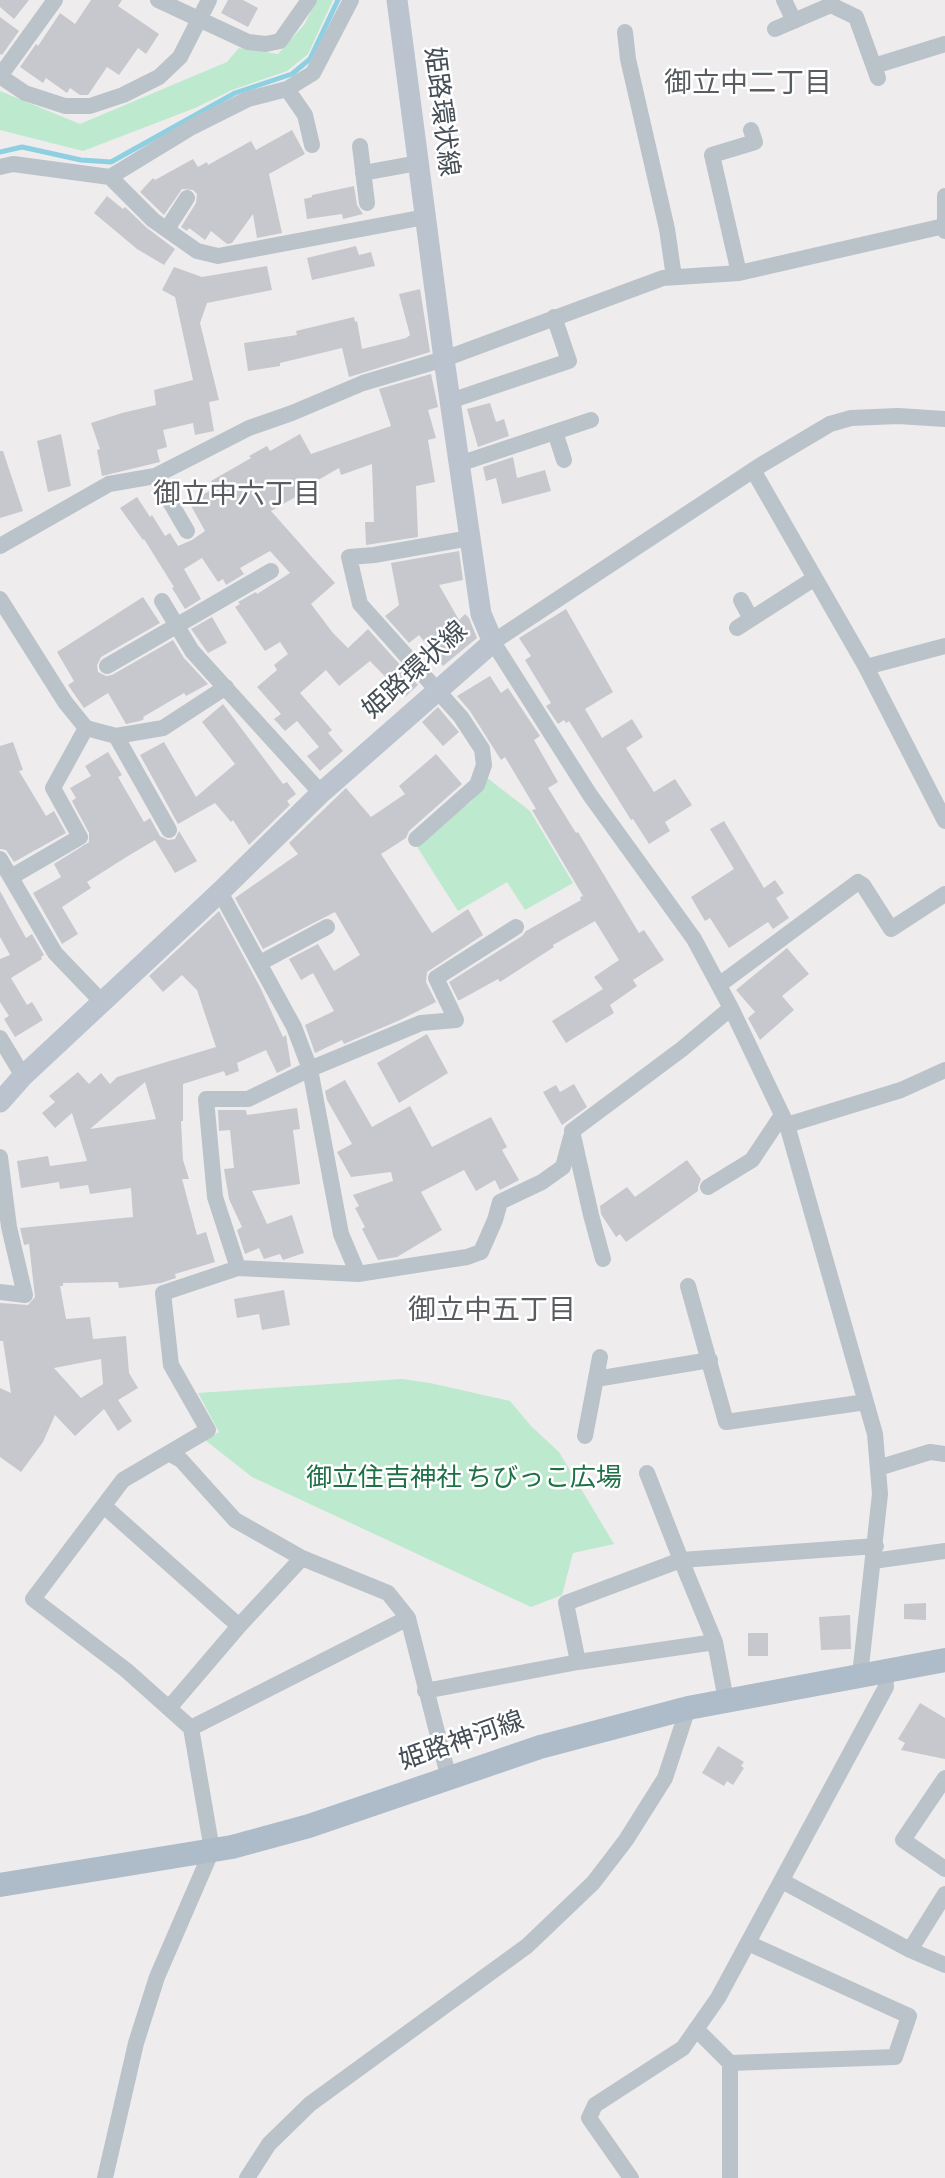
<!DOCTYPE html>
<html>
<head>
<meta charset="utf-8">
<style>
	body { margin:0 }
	canvas { display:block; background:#eeecec }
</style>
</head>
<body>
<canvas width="945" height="2178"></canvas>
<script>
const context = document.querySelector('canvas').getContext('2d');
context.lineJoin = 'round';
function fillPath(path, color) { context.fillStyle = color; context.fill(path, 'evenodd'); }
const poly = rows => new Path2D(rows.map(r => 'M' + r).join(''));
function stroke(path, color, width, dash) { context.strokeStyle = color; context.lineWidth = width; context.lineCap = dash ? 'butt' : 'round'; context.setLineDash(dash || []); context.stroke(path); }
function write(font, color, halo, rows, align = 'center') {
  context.font = font + ' "Sofia Sans Condensed","Noto Sans JP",sans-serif'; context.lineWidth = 5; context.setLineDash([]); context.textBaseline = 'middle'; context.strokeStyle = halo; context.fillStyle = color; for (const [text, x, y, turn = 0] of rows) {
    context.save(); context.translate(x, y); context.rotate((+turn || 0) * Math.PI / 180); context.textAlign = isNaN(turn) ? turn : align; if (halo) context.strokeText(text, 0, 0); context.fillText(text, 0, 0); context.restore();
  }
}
fillPath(poly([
	[317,0,333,0,308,54,287,71,232,90,195,108,83,151,0,130,0,91,80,124,227,62,239,48,278,54,304,25],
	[486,777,530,811,573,883,525,910,507,882,458,911,416,845,472,801],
	[402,1379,430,1383,510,1401,531,1426,559,1452,614,1544,573,1553,562,1595,531,1607,252,1477,205,1440,219,1432,198,1393]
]), '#bde9ce');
stroke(poly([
	[0,152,22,147,81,160,111,162,235,93,292,74,310,59,338,0]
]), '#8ed0e1', 5);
fillPath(poly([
	[0,0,29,0,14,19,0,7],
	[91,0,122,0,118,6,159,34,146,54,138,48,119,75,107,67,88,95,80,95,70,88,67,93,46,78,43,83,20,67,36,44,38,46,60,13,75,24],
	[228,0,243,0,258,8,248,27,221,13],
	[0,17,19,31,2,55,0,54],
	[292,130,305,154,269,174,282,233,257,238,253,214,232,243,227,244,211,231,205,240,189,228,187,231,181,227,196,203,197,194,193,190,182,189,164,215,140,192,153,178,155,180,193,159,198,167,207,162,208,165,251,141,256,150],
	[354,186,357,205,363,214,343,219,342,214,307,219,304,199,312,197,312,195],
	[107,196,123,209,125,207,147,228,175,249,164,265,137,249,94,213],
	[356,246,359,255,371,252,375,266,312,280,307,258],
	[267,266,272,290,207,303,200,323,219,400,209,402,214,431,195,435,193,423,163,430,167,447,157,450,160,462,102,476,97,450,100,449,91,423,122,413,156,405,154,390,193,380,175,297,162,290,174,267,202,277],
	[420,289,430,352,349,377,342,348,280,363,280,366,248,371,244,343,297,335,296,331,354,317,355,322,357,321,362,349,406,338,410,335,399,294],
	[431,374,438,407,428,410,436,438,428,440,435,482,416,486,418,537,366,545,365,522,374,522,372,464,341,475,339,468,297,492,299,495,271,511,335,583,311,604,333,633,348,648,368,629,418,685,405,697,370,661,339,686,326,670,300,693,332,730,328,733,343,751,320,771,307,756,319,747,297,721,285,731,274,719,281,714,257,687,277,670,274,665,288,654,280,642,265,651,235,607,240,604,238,602,256,592,257,594,290,573,270,551,240,568,244,574,226,585,223,579,218,582,202,558,184,569,201,599,185,609,172,588,174,587,144,539,143,540,120,508,137,497,150,517,152,515,165,536,170,533,178,546,192,540,205,531,189,502,215,488,211,481,251,458,249,456,267,446,270,451,300,434,311,454,391,426,379,389],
	[490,403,496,422,504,419,509,436,478,447,467,409],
	[61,434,71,486,48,492,37,441],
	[0,451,3,451,23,511,0,518],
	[513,457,517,478,545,470,551,491,502,504,496,478,486,481,483,467],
	[459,551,463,580,439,585,459,620,465,614,469,618,477,638,443,666,419,635,409,643,385,616,399,605,391,563],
	[143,597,160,623,101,657,97,665,98,672,106,676,112,675,173,640,184,658,208,684,186,696,184,693,143,717,144,719,140,721,126,724,108,693,84,708,68,685,74,681,57,652],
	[566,609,613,692,585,709,602,738,632,719,643,737,626,748,654,792,675,779,692,805,665,822,670,831,649,844,633,819,631,820,569,721,566,723,564,720,558,724,546,706,551,703,525,660,531,656,519,638],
	[212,617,227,643,208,653,191,629],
	[490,676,501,693,508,688,540,736,534,740,558,782,548,788,576,833,578,832,639,933,644,930,664,960,633,980,637,986,610,1005,614,1013,566,1043,552,1021,603,989,594,977,619,960,595,921,553,945,554,947,500,982,498,979,460,1000,458,1000,449,982,522,936,526,931,581,900,580,897,583,896,532,810,536,809,505,757,501,760,470,711,457,696],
	[223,704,283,784,287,782,296,794,287,801,290,805,249,845,233,820,231,822,215,803,178,824,140,755,164,742,196,797,235,764,202,722],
	[438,707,459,732,443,746,422,722],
	[13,742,23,770,19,771,46,816,54,811,66,833,14,862,6,850,0,849,0,746],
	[108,752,122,775,118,777,144,822,150,818,160,836,168,840,175,839,179,831,197,861,175,873,155,840,128,856,87,882,91,888,62,907,78,934,62,944,33,893,61,877,54,864,89,842,89,833,72,801,76,798,70,788,91,776,85,766],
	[436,754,462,784,409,831,406,838,381,854,432,933,468,909,483,935,427,972,426,982,436,1002,400,1020,344,1044,342,1040,315,1053,305,1025,334,1011,313,973,301,980,289,959,318,944,334,971,360,955,335,912,263,949,235,898,298,854,289,843,346,788,371,817,405,794,399,786],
	[724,821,764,888,775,880,784,893,776,898,789,918,773,929,768,922,729,948,710,918,705,921,691,897,734,869,710,829],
	[0,891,26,938,32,934,44,955,41,957,42,959,11,978,27,1005,32,1002,43,1020,15,1037,4,1019,9,1016,0,1002,0,959,10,955,0,937],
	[219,911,260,987,283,1037,286,1035,291,1066,277,1073,266,1050,237,1063,239,1071,226,1076,224,1071,183,1084,183,1121,181,1121,183,1160,189,1179,182,1179,197,1235,206,1232,215,1262,175,1274,176,1278,161,1283,139,1286,119,1288,118,1282,63,1283,63,1286,60,1286,66,1319,90,1317,93,1339,126,1336,129,1373,138,1388,118,1400,132,1421,118,1431,104,1409,75,1436,55,1415,43,1442,21,1472,0,1457,0,1388,11,1393,3,1341,0,1341,0,1303,28,1305,35,1297,29,1244,24,1245,20,1228,133,1217,131,1188,90,1194,88,1185,60,1189,59,1182,21,1188,17,1161,48,1156,50,1166,87,1161,72,1113,55,1128,42,1113,55,1102,49,1096,78,1072,89,1084,101,1073,110,1084,117,1077,216,1047,197,990,182,975,163,992,149,976],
	[145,1082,156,1119,90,1129],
	[101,1359,103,1384,81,1398,54,1368],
	[787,948,809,974,782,996,794,1010,760,1040,748,1018,755,1012,736,990],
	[427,1034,448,1073,399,1103,377,1063],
	[345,1080,372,1127,410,1106,432,1147,491,1117,507,1147,502,1150,519,1180,500,1190,495,1180,476,1191,464,1170,421,1192,442,1230,397,1257,378,1260,362,1229,365,1227,355,1208,359,1206,353,1195,393,1181,391,1172,351,1177,337,1152,352,1144,327,1100,325,1091],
	[574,1084,587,1107,562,1125,543,1092,556,1085,560,1092],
	[297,1108,300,1129,293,1130,300,1184,252,1191,267,1224,292,1215,304,1253,283,1260,280,1254,264,1259,259,1248,245,1254,237,1230,242,1227,229,1199,224,1169,234,1168,230,1130,219,1131,218,1110,246,1110,247,1115],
	[687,1160,701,1179,698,1187,698,1191,626,1242,620,1234,616,1237,601,1214,600,1206,627,1187,635,1197],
	[284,1290,290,1325,262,1330,259,1314,237,1318,234,1299],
	[926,1603,926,1620,904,1619,904,1604],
	[850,1615,851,1649,821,1650,819,1617],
	[748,1633,768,1633,768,1656,748,1656],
	[920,1703,945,1718,945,1759,901,1750,905,1743,898,1739],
	[718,1746,744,1762,741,1766,744,1768,733,1785,727,1781,724,1786,702,1773]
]), '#c7c8ce');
stroke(poly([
	[158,0,248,42,266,44,280,41,309,0],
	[784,0,794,21],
	[775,29,831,5,856,17,878,78],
	[625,32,628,59,667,229,674,277],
	[874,66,945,44],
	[0,76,25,93,65,106,90,106,123,95,159,77,180,57,209,0],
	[0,76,55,0],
	[287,89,305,115,312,145],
	[360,146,367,203],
	[0,167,13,164,110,177,192,127,248,99,287,89,313,73,351,0],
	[363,173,418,163],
	[110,177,153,220,197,251,218,256,425,217],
	[945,196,945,231],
	[167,229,187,198],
	[739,273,944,226],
	[450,401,569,361,554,317],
	[555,432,564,460],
	[459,464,591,420],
	[753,470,866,667,945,821],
	[155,476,187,531],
	[0,546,109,484,155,476,249,428,292,413,363,383,444,359,663,278,739,273,712,155,755,142,751,130],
	[0,599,65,702,86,728,116,736,163,728,226,687],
	[741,600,751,619],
	[162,601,192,651,321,793],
	[737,628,815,578],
	[107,666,271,571],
	[866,667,945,646],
	[116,736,169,830],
	[416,839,477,785,484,765,482,749,461,717,360,604,349,557,374,555,470,538],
	[0,859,55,953,102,1002],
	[11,877,80,837,53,788,86,728],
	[260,963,327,927],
	[719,985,858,882,863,885,891,929,945,894],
	[0,1038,23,1076],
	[787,1125,901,1090,945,1070],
	[0,1157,9,1227,25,1295,0,1292],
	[708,1187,752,1160,782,1115],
	[603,1259,591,1215,572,1131,682,1049,731,1008],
	[238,1268,215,1197,206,1099,248,1099,310,1069,421,1023,456,1020,436,978,516,927],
	[358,1274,467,1257,481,1252,495,1220,500,1202,542,1182,563,1167,571,1137],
	[688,1286,726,1422,866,1402],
	[596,1379,710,1360],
	[585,1436,600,1357],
	[170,1454,181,1460,235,1520,302,1558,388,1593,408,1618],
	[878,1468,930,1452,945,1454],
	[104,1506,239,1626,169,1708],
	[873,1561,945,1551],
	[239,1626,302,1558],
	[578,1662,566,1603,681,1560,647,1473],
	[860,1675,880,1494,875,1434,787,1125,731,1008,694,939,590,795,493,642,761,465,830,424,851,418,898,416,945,419],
	[425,1691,578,1662,715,1642],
	[726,1700,715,1642,681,1560,876,1546],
	[191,1728,408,1618,449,1779],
	[945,1778,903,1840,945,1869],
	[782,1881,910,1950,945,1965],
	[910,1950,945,1894],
	[696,2029,730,2063,730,2178],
	[730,2063,895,2057,909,2016,748,1943],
	[105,2178,136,2043,157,1977,212,1850,191,1728,126,1670,33,1599,123,1480,208,1430,171,1365,163,1293,238,1268,358,1274,341,1234,310,1069,294,1027,220,892],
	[247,2178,269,2144,310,2104,527,1946,593,1883,626,1840,665,1778,688,1708],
	[631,2178,589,2118,595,2105,683,2048,718,1998,886,1687,885,1671]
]), '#bbc3ca', 16);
stroke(poly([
	[0,1102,23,1076,220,892,321,793,493,642,481,614,444,359,397,0]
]), '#bbc4ce', 21);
stroke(poly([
	[0,1885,232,1847,309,1826,540,1747,688,1708,945,1660]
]), '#aebbc8', 24);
write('26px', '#464f57', '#fff', [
	["姫路環状線",440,112,83],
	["姫路環状線",416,671,-42],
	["姫路神河線",462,1742,-19]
]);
write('26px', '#1f6f47', '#fff', [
	["御立住吉神社 ちびっこ広場",464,1479]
]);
write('28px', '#595c60', '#fff', [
	["御立中二丁目",748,85],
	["御立中六丁目",237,496],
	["御立中五丁目",492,1312]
]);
</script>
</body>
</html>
